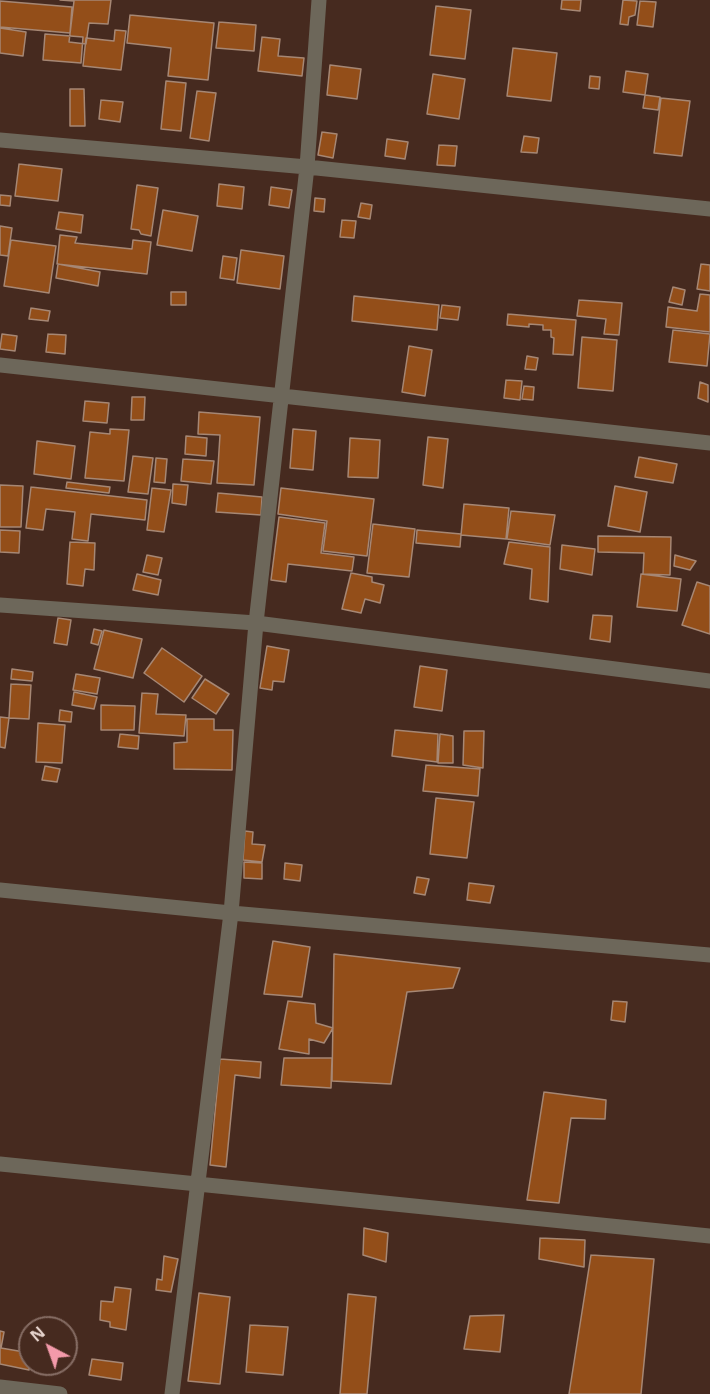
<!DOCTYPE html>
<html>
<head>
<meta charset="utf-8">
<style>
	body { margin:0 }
	#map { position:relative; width:710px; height:1394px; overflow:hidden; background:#462a1f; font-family:"Noto Sans",sans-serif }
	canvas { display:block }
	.north { position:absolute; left:18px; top:1316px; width:60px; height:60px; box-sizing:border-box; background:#462a1f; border:2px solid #866d64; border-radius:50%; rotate:319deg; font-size:16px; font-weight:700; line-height:24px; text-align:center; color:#e5d2cb }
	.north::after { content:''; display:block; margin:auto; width:21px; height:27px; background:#f39aaa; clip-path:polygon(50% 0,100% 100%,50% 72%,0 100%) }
</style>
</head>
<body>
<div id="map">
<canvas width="710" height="1394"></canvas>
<div class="north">N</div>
</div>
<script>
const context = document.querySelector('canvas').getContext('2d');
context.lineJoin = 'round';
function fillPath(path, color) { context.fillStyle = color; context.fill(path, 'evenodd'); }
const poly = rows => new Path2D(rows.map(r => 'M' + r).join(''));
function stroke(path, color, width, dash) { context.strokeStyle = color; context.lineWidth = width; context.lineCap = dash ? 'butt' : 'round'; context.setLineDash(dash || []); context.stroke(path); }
const building = poly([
	[60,0,111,0,108,24,89,23,86,44,69,42,74,1,60,0],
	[562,0,581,0,580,11,561,9,562,0],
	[623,0,637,1,635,15,629,17,628,25,620,24,623,0],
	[0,1,72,7,70,33,0,27,0,1],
	[640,1,656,2,653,27,637,25,640,1],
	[436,6,471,10,465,59,430,55,436,6],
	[130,15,214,23,208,80,168,76,171,48,127,43,130,15],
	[219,22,256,25,254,51,216,48,219,22],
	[0,28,26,32,23,56,0,53,0,28],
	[115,30,126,31,121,70,83,66,86,38,114,41,115,30],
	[45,34,83,37,81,63,43,60,45,34],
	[262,37,280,39,278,56,304,58,302,76,258,71,262,37],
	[513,48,557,53,551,101,507,96,513,48],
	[330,65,361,69,357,99,327,95,330,65],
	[626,71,648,74,645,95,623,92,626,71],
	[433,74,465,79,459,119,427,114,433,74],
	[590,76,600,77,599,89,589,88,590,76],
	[166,81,186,83,181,131,161,129,166,81],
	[70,89,84,89,85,126,70,126,70,89],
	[197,91,216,93,209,141,190,138,197,91],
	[645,95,660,97,658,110,643,108,645,95],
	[661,98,690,101,682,156,654,153,661,98],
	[101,100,123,102,120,122,99,119,101,100],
	[322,132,337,134,333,158,318,155,322,132],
	[524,136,539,138,537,153,521,152,524,136],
	[387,139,408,142,405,159,385,156,387,139],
	[439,145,457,146,455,166,437,165,439,145],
	[19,164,62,169,58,201,15,196,19,164],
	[219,184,244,187,242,209,217,206,219,184],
	[137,185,158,188,151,236,141,234,139,230,131,229,137,185],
	[271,187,292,190,289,208,269,205,271,187],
	[0,195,11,196,10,206,0,205,0,195],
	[315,198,325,199,324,212,314,211,315,198],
	[361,203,372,205,370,219,358,217,361,203],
	[163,210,198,216,192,251,157,245,163,210],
	[59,212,83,215,81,233,56,229,59,212],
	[342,220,356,221,354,238,340,237,342,220],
	[0,226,12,228,8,256,0,255,0,226],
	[60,235,77,237,75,243,132,249,133,240,151,242,147,274,57,264,60,235],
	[11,240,56,246,49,293,4,286,11,240],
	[241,250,284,256,280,289,237,283,241,250],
	[223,256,237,258,234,280,220,278,223,256],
	[58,264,100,272,98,286,56,278,58,264],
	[701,264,710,265,710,291,697,289,701,264],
	[673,287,685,290,682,305,669,302,673,287],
	[171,292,186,292,186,305,171,305,171,292],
	[700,294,710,295,710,332,666,327,668,307,697,311,700,294],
	[354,296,439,305,437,330,352,321,354,296],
	[579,300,622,303,619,335,604,334,606,319,577,316,579,300],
	[442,305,460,307,458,320,440,318,442,305],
	[31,308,50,311,48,321,29,319,31,308],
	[508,314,576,320,573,355,553,354,554,338,551,337,551,330,543,330,543,325,529,324,529,327,507,325,508,314],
	[673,330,710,334,707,366,669,362,673,330],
	[2,334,17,336,15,351,0,349,2,334],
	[48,334,66,335,65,354,46,352,48,334],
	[582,337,617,340,613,391,578,388,582,337],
	[409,346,432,350,425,396,402,392,409,346],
	[527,356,538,358,536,370,525,369,527,356],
	[506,380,522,381,520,400,504,398,506,380],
	[700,382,708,385,708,402,698,398,700,382],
	[524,386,534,387,533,400,522,399,524,386],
	[132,397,145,397,144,420,131,420,132,397],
	[85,401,109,403,107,423,83,421,85,401],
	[199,412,260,417,254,485,217,483,220,435,198,434,199,412],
	[110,429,129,430,124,481,85,478,90,432,110,434,110,429],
	[293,429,316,431,313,470,290,468,293,429],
	[186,436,207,438,206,456,185,454,186,436],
	[428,437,448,439,443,488,423,485,428,437],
	[350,438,380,440,378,478,348,477,350,438],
	[37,441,75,446,71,479,34,474,37,441],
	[133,456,153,458,148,494,128,492,133,456],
	[639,457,677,464,673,483,635,477,639,457],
	[156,458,167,459,165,483,154,482,156,458],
	[183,459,214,461,211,484,181,481,183,459],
	[67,482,110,487,109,493,66,488,67,482],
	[173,484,188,485,186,505,172,503,173,484],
	[0,485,23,486,21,527,0,527,0,485],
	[615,486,647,492,640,532,608,526,615,486],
	[31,487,147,500,145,520,91,514,88,541,72,539,75,512,46,509,43,530,26,528,31,487],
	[152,488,171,490,164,532,147,530,152,488],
	[281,488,374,499,367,556,323,551,327,521,278,514,281,488],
	[218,493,262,497,261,515,216,512,218,493],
	[464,504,509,508,506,539,461,535,464,504],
	[511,511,555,515,550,545,507,539,511,511],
	[279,517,325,523,321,553,354,557,352,571,288,564,286,582,271,580,279,517],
	[373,524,415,529,409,577,367,573,373,524],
	[0,530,20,531,19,553,0,552,0,530],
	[417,530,461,534,460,547,416,543,417,530],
	[598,536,671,537,670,575,643,574,644,553,598,552,598,536],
	[70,542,95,543,94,570,85,569,83,586,67,584,70,542],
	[509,542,550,547,548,602,530,599,532,569,504,564,509,542],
	[562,545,595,549,592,575,560,569,562,545],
	[147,555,162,558,158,575,143,572,147,555],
	[675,555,696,561,690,570,674,566,675,555],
	[351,573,372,577,372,582,384,585,380,603,365,599,361,613,342,609,351,573],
	[137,574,161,580,158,595,133,590,137,574],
	[641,574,681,579,677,611,637,607,641,574],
	[697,582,710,586,710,634,682,625,697,582],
	[593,615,612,616,610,642,590,639,593,615],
	[58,618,71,620,67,645,54,643,58,618],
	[94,629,102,631,98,645,91,643,94,629],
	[104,630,142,639,133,678,94,669,104,630],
	[267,646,289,650,284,682,273,681,272,690,260,688,267,646],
	[162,648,202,676,184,702,144,673,162,648],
	[420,666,447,670,442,711,414,707,420,666],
	[12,669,33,672,32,681,11,679,12,669],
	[76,674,100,678,97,694,73,690,76,674],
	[205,679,229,694,216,714,192,698,205,679],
	[11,684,31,685,29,719,9,718,11,684],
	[74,692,97,697,94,709,72,705,74,692],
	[142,693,158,694,156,714,186,715,184,736,139,733,142,693],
	[101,705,135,706,134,730,101,730,101,705],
	[60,710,72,712,71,722,59,721,60,710],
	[0,717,9,718,5,748,0,747,0,717],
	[187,719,214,719,214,730,233,730,232,770,174,769,174,743,187,742,187,719],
	[38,723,65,725,62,763,36,762,38,723],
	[395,730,438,734,437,762,392,756,395,730],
	[464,731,484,731,483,768,463,765,464,731],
	[120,734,139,736,138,749,118,747,120,734],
	[440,734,453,736,453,763,438,763,440,734],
	[426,765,480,769,478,796,423,791,426,765],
	[45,766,60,769,57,782,42,780,45,766],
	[436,798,474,802,467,858,430,854,436,798],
	[245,831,253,832,252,844,265,845,262,862,243,860,245,831],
	[244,862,262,863,262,879,244,878,244,862],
	[285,863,302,865,300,881,284,879,285,863],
	[417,877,429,879,425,895,414,893,417,877],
	[469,883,494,886,490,903,467,900,469,883],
	[273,941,310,947,302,997,264,994,273,941],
	[334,954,460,968,453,988,407,992,391,1084,332,1081,334,954],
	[288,1001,315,1004,316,1023,333,1028,324,1043,309,1039,309,1054,279,1049,288,1001],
	[613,1001,627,1002,625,1022,611,1020,613,1001],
	[284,1058,332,1058,331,1088,281,1085,284,1058],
	[220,1059,261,1062,260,1078,235,1075,226,1167,210,1165,220,1059],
	[544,1092,606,1100,605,1119,571,1118,559,1203,527,1200,544,1092],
	[364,1228,388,1233,386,1262,363,1255,364,1228],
	[540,1238,585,1240,584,1267,539,1259,540,1238],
	[591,1255,654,1259,641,1394,569,1394,591,1255],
	[164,1256,178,1259,171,1292,156,1290,157,1279,162,1280,164,1256],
	[115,1287,131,1289,126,1330,110,1327,110,1322,100,1320,101,1301,113,1302,115,1287],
	[199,1293,230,1297,220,1384,188,1381,199,1293],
	[348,1294,376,1297,367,1394,340,1394,348,1294],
	[504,1315,500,1352,464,1349,470,1316,504,1315],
	[250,1325,288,1327,283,1375,246,1372,250,1325],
	[0,1331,4,1332,1,1348,30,1353,29,1370,0,1364,0,1331],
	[92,1359,123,1363,121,1380,89,1375,92,1359]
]);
fillPath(building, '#934e19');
stroke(building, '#a68774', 1.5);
stroke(poly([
	[0,140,307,167,710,209],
	[0,365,710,443],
	[0,605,256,623,710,681],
	[0,890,231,913,710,955],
	[0,1164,710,1236],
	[0,1387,60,1394],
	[172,1394,231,913,256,623,307,167,319,0]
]), '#6d675a', 15);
</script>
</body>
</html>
